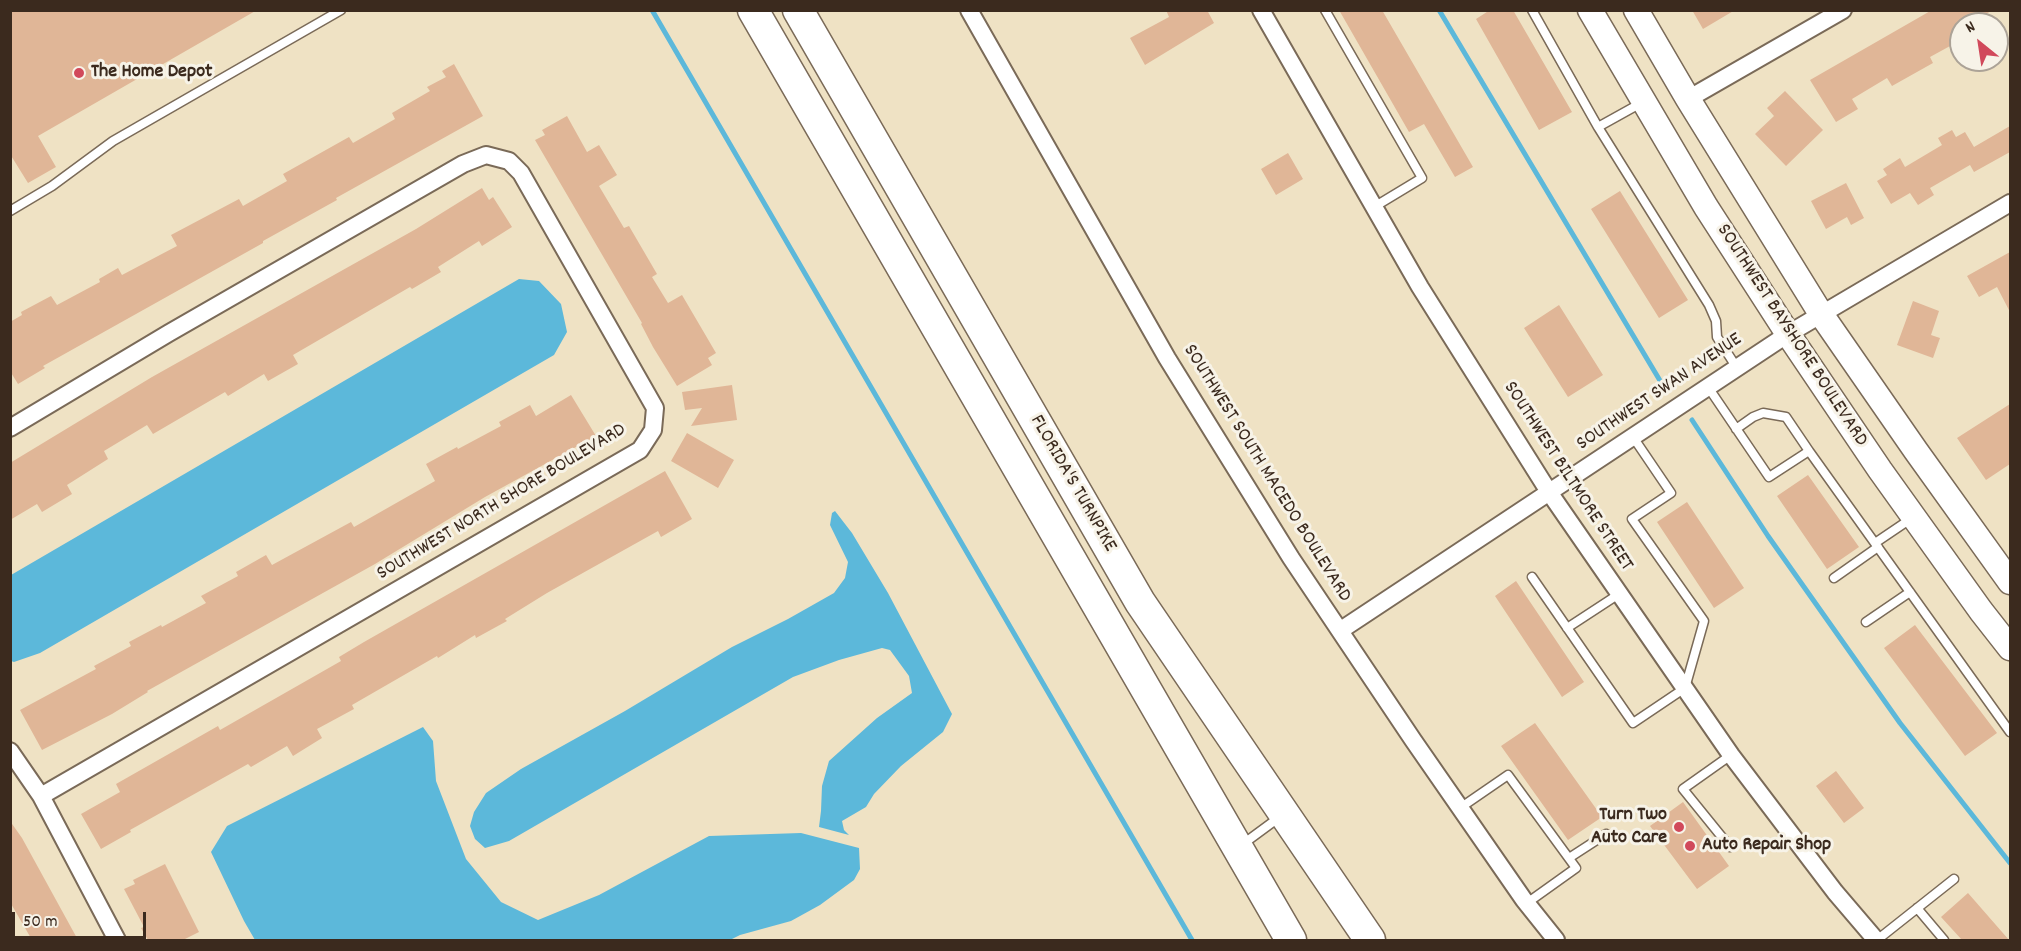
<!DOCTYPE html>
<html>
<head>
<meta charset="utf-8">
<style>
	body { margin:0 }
	#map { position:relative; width:2021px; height:951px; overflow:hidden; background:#efe2c4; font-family:Dekko,sans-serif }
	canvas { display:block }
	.frame { position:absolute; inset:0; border:12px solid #3b2a1e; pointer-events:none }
	.north { position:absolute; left:1949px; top:12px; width:60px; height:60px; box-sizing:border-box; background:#f7f3e8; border:2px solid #aca397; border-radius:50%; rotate:330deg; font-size:16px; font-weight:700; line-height:24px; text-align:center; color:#3b2a1e }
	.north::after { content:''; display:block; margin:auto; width:21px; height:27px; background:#d1495b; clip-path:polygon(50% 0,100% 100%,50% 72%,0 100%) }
	.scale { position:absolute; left:12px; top:912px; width:134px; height:27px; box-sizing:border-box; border:3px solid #3b2a1e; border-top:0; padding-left:8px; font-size:18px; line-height:21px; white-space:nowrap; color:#3b2a1e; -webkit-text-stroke:4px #f7f3e8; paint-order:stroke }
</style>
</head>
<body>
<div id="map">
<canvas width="2021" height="951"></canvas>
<div class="frame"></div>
<div class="north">N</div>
<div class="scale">50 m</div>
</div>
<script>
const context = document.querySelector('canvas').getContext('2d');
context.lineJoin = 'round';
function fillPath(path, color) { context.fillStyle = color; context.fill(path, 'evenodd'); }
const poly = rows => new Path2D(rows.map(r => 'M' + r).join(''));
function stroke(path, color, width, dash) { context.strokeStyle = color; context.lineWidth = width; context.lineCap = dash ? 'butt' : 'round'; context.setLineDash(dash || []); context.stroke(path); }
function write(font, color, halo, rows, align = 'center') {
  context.font = font + ' Dekko,sans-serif'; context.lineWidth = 6; context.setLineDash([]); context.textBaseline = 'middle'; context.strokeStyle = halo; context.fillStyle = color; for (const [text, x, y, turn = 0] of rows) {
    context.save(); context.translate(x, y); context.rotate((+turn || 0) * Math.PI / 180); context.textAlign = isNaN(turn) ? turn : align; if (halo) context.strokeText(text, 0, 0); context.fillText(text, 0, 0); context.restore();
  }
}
fillPath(poly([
	[519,279,539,281,561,304,567,332,554,355,40,653,14,662,11,661,11,575],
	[835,511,852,533,888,593,952,714,943,732,901,766,874,794,866,807,842,821,844,830,849,835,819,827,821,811,822,786,829,761,877,718,912,693,909,676,890,650,882,648,839,660,793,677,509,841,485,848,475,839,470,826,474,812,486,793,521,769,625,711,732,647,788,619,834,593,845,578,848,562,830,525,832,513],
	[423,727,433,741,436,781,466,859,501,902,538,920,599,895,709,836,801,833,859,848,860,869,854,880,820,905,791,921,740,935,730,940,255,940,244,921,211,852,227,826]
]), '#5cb8da');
stroke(poly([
	[652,10,1192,940],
	[1439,10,1665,389],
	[1692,420,1768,536,1900,723,2010,863]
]), '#5cb8da', 5);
fillPath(poly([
	[10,10,257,10,38,136,56,167,28,183,10,154],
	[1166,10,1207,10,1214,23,1145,65,1130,38,1169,17],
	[1339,10,1382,10,1473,167,1455,177,1424,124,1409,132],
	[1490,10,1513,10,1572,112,1539,130,1476,19],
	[1692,10,1735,10,1703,29],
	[1932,10,1993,10,1968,24,1961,24,1961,40,1930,57,1933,63,1892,86,1887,78,1852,99,1858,109,1836,122,1810,80],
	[454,64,483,116,336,198,337,200,263,241,263,243,43,366,45,368,18,384,10,371,10,322,22,315,21,312,51,296,57,305,100,282,99,279,118,268,122,275,177,246,171,235,239,199,243,206,287,181,283,174,349,137,353,143,395,119,392,113,430,91,427,87,446,77,442,71],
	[1785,91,1823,130,1786,166,1755,134,1774,116,1767,108],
	[567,116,587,152,599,145,617,175,599,186,624,228,629,226,657,274,652,277,668,303,682,295,716,353,708,358,712,365,677,386,653,347,641,324,642,323,535,140,545,135,542,130],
	[2010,126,2010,152,1974,172,1970,165,1930,188,1934,195,1918,205,1910,193,1891,204,1877,181,1887,175,1883,169,1900,158,1905,167,1942,145,1938,138,1952,130,1956,137,1965,132,1974,147],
	[1288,153,1303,179,1276,195,1261,169],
	[1846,183,1864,218,1851,225,1847,217,1826,229,1811,201],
	[482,188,489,200,493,197,512,227,482,246,479,241,438,267,441,272,412,289,410,287,293,355,298,364,268,381,264,374,228,396,225,392,153,434,147,425,104,451,108,459,67,485,72,494,42,512,37,504,10,520,10,463,152,377,416,229],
	[1620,191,1688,300,1659,318,1591,209],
	[2010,252,2010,312,1997,287,1979,297,1967,276],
	[1913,301,1939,311,1931,335,1940,338,1933,358,1897,345],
	[1559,305,1603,375,1568,397,1524,328],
	[732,385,737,420,691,426,702,408,685,410,682,392],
	[571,395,596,436,485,497,375,564,147,691,148,692,112,714,42,750,20,710,96,669,94,666,131,646,129,642,161,625,162,627,206,603,201,596,238,576,236,572,266,555,272,565,351,522,354,527,435,481,426,464,457,447,458,449,501,426,499,422,530,405,536,416],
	[2010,404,2010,464,1986,480,1957,438],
	[687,433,734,460,718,488,671,461],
	[665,471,692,519,661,537,658,531,547,593,505,619,507,621,476,638,475,635,438,658,437,656,352,705,354,709,317,729,322,738,293,756,287,746,251,767,248,764,130,830,131,832,101,849,81,814,120,792,116,784,218,726,220,730,341,661,339,657,364,642],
	[1808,475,1859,547,1827,569,1777,496],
	[1687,502,1744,588,1714,608,1657,522],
	[1516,581,1584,682,1562,697,1495,596],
	[1915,625,1997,733,1965,756,1884,648],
	[1535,723,1602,817,1568,840,1501,746],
	[1836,771,1864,808,1844,823,1816,786],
	[1683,802,1729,866,1697,889,1650,826],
	[10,821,22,838,78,940,32,940,10,902],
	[165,864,199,932,183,940,148,940,141,928,144,927,124,889,135,884,133,880],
	[1968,893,2009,940,1962,940,1941,917]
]), '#e0b697');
const service = poly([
	[1325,10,1422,178,1374,207],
	[1532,10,1598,127,1643,102],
	[1598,127,1709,305,1716,321,1717,337,1737,368],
	[10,211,52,186,113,141,341,10],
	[1708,387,1769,477,1809,451,2010,732],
	[1736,429,1753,417,1763,413,1786,417,1809,451],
	[1875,543,1912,518],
	[1532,577,1633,723,1685,688,1704,621,1632,519,1671,493,1633,437],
	[1834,578,1878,547],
	[1866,622,1910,592],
	[1567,628,1619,594],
	[1460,808,1508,775,1576,868,1527,903],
	[1243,844,1281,816],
	[1730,847,1683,789,1731,755],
	[1569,858,1606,834],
	[1917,908,1944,940],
	[1877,940,1954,879]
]);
const minor = poly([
	[969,10,1167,358,1291,558,1413,740,1524,900,1556,940],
	[1261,10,1420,287,1549,492,1731,755,1835,892,1876,940],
	[1688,99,1843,10],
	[10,428,169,333,463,164,486,155,509,161,521,173,655,408,653,430,640,450,41,796],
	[1341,630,1788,334,2010,203],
	[10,751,41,796,117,940]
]);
const secondary = poly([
	[1590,10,1706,207,1788,334,1880,470,1981,611,2010,648],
	[1636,10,1688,99,1821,314,1916,451,2010,582]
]);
const motorway = poly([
	[753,10,1291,940],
	[798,10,1140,602,1370,940]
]);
stroke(service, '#7a6a58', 11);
stroke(minor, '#7a6a58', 20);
stroke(secondary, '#7a6a58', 27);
stroke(motorway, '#7a6a58', 33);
stroke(service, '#fff', 8);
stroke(minor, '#fff', 16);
stroke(secondary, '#fff', 24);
stroke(motorway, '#fff', 30);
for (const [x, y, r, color] of [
	[79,73,6,"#d1495b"],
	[1679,827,6,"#d1495b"],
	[1690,846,6,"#d1495b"]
]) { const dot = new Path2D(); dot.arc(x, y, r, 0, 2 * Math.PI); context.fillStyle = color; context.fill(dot); stroke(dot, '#f7f3e8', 2); }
write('bold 20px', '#3b2a1e', '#f7f3e8', [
	["The Home Depot",91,73],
	["Turn Two",1667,816,"right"],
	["Auto Care",1667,839,"right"],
	["Auto Repair Shop",1702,846]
], 'left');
write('20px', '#3b2a1e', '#f7f3e8', [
	["SOUTHWEST BAYSHORE BOULEVARD",1791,336,57],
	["SOUTHWEST SWAN AVENUE",1660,393,-34],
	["SOUTHWEST SOUTH MACEDO BOULEVARD",1266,474,58],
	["SOUTHWEST BILTMORE STREET",1567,477,57],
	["FLORIDA'S TURNPIKE",1072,484,60],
	["SOUTHWEST NORTH SHORE BOULEVARD",502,503,-31]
]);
</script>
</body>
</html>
